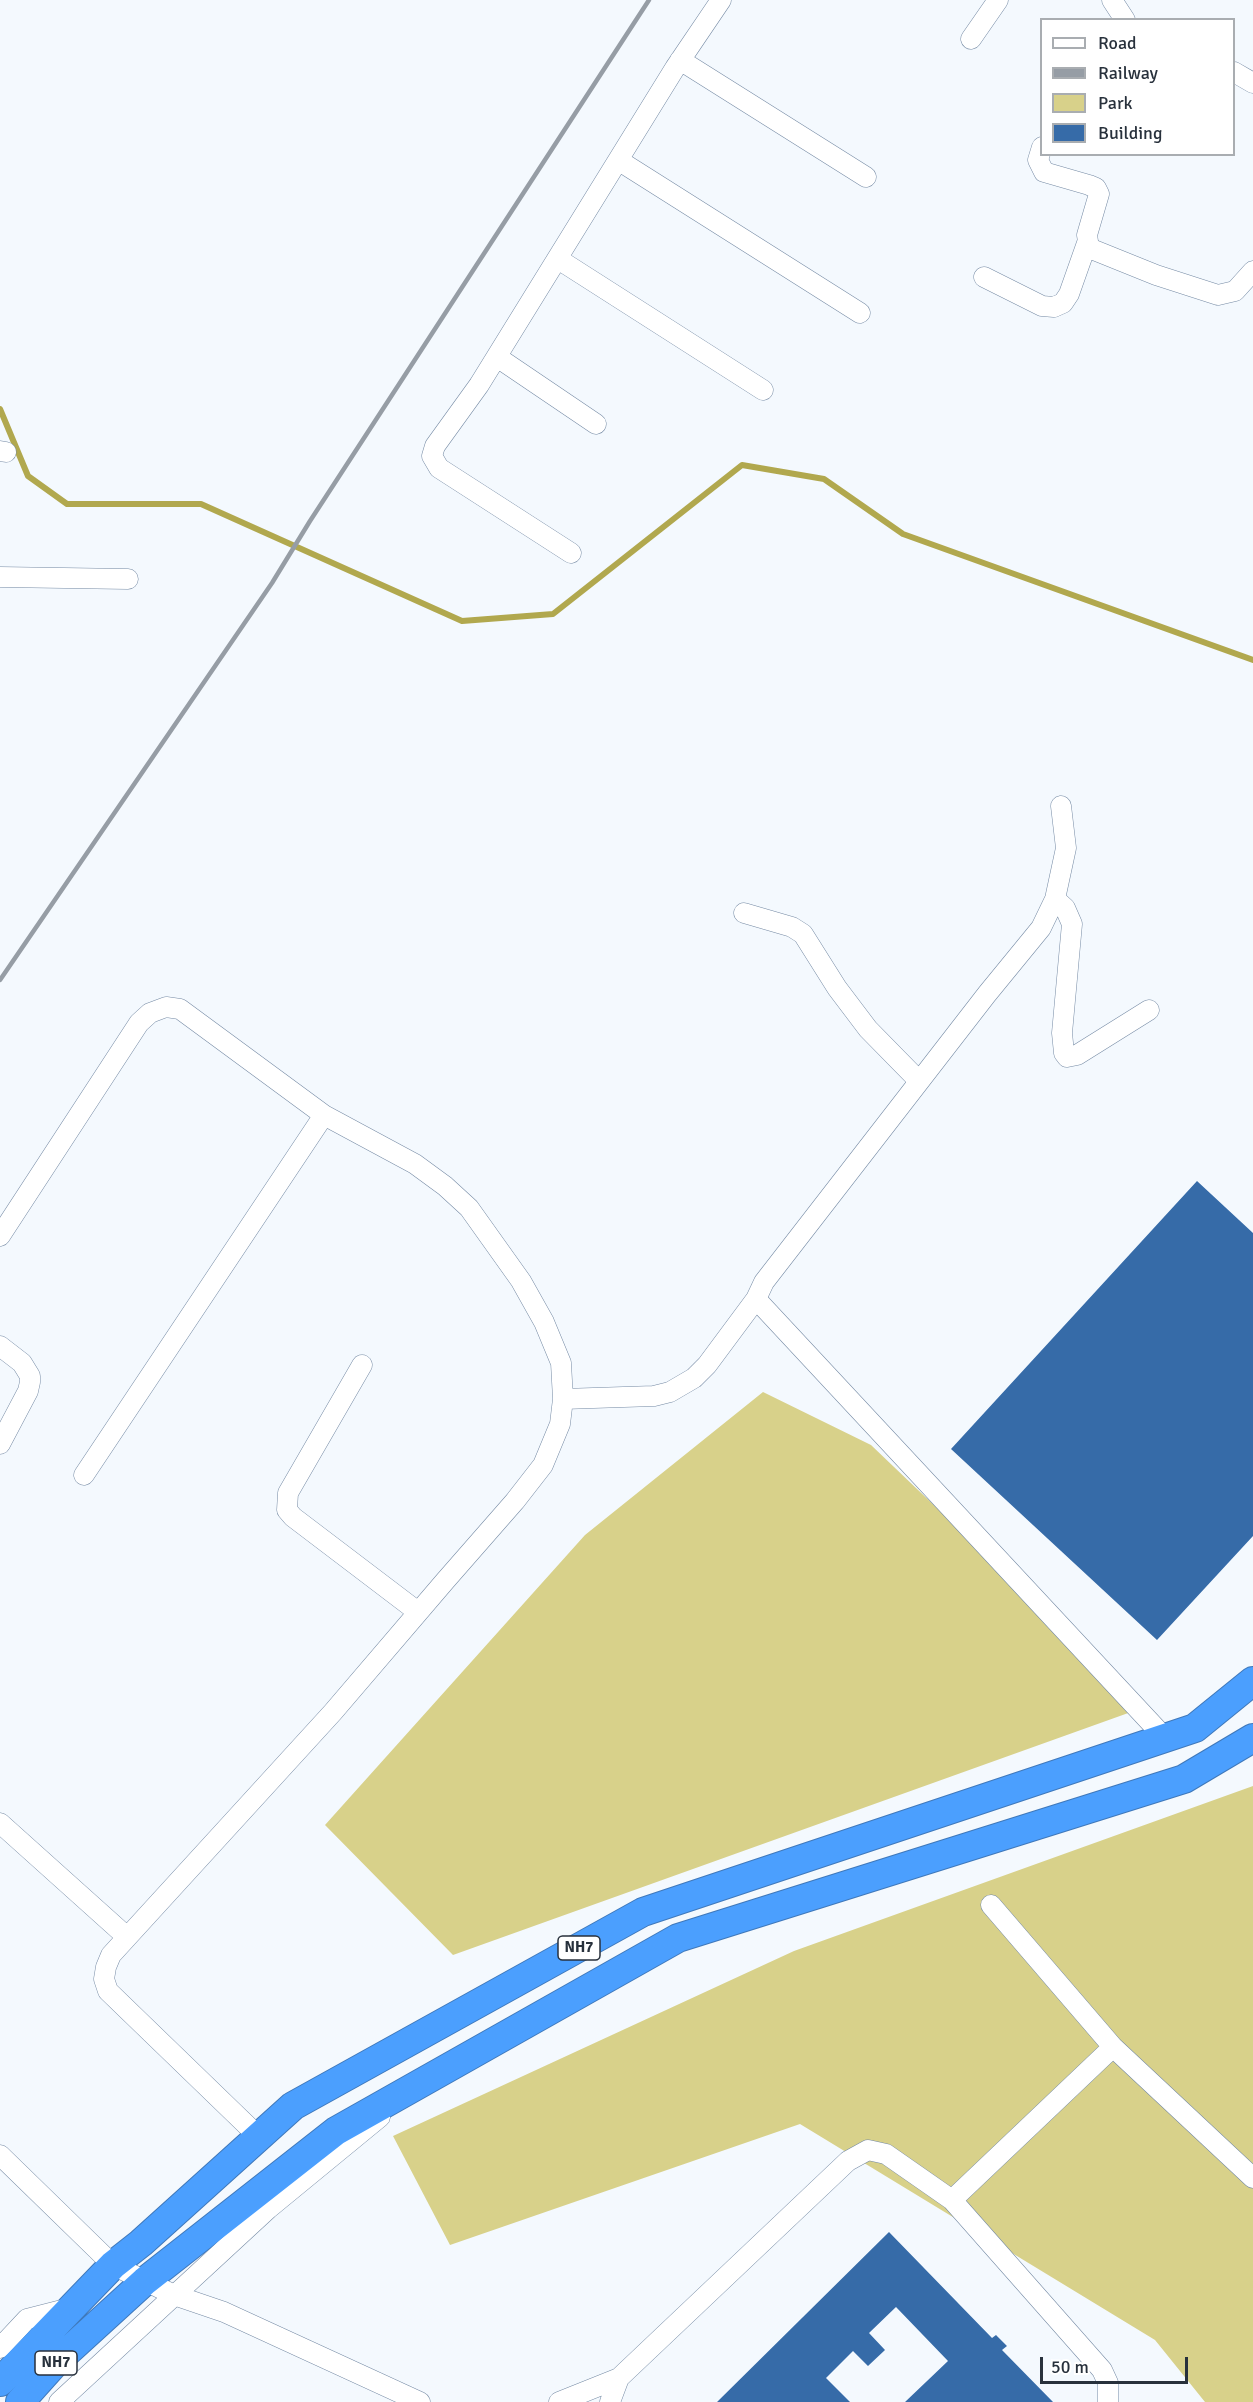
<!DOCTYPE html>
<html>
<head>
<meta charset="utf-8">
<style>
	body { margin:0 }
	#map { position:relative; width:1253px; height:2402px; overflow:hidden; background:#f4f9fe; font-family:Signika,sans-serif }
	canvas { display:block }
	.legend { position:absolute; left:1040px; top:18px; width:195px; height:138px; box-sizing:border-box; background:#fff; border:2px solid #a9adb1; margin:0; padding:8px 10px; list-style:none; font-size:18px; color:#28313c }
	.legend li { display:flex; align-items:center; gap:12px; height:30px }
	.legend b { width:30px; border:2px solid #a9adb1 }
	.scale { position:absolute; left:1040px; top:2357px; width:148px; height:27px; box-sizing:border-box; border:3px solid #28313c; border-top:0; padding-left:8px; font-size:18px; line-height:21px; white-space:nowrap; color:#28313c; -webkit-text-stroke:4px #fff; paint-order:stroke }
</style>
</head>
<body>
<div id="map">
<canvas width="1253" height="2402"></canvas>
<ul class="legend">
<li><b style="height:8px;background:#fff"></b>Road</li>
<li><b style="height:8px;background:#969da5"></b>Railway</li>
<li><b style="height:16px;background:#d8d18a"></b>Park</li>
<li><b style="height:16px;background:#366ba8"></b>Building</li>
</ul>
<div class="scale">50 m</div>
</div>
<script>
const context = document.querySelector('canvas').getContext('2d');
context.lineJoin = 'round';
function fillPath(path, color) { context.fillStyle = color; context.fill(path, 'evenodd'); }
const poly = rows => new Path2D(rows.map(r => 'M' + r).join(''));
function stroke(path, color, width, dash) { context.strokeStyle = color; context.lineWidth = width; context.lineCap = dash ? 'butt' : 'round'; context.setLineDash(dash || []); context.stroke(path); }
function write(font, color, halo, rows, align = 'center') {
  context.font = font + ' Signika,sans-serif'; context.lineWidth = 6; context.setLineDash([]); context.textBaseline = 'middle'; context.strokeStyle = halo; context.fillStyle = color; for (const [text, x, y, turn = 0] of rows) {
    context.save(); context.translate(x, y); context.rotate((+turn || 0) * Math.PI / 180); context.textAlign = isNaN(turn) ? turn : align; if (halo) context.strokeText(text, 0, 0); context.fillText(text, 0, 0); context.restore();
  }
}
fillPath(poly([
	[763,1392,871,1445,1145,1707,453,1955,325,1825,585,1535],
	[1253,1786,1253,2402,1205,2402,1155,2340,800,2124,450,2245,393,2136,794,1951]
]), '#d8d18a');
stroke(poly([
	[0,409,28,476,67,504,201,504,462,621,553,614,742,465,824,479,903,534,1253,660]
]), '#b1a84e', 6);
fillPath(poly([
	[1197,1181,1253,1233,1253,1536,1157,1640,951,1449],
	[889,2232,992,2338,996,2335,1007,2346,1002,2350,1053,2402,905,2402,948,2361,896,2307,869,2333,885,2350,868,2366,853,2351,826,2378,850,2402,717,2402]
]), '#366ba8');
const minor = poly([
	[1112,0,1125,20],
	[971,39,998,0],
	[680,60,866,177],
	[1234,72,1253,83],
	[1042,147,1038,160,1044,172,1089,185,1096,188,1099,194,1087,235,1089,248,1156,275,1218,295,1235,291,1253,271],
	[618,160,860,313],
	[558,259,763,390],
	[984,277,1042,306,1054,307,1063,303,1069,294,1087,243],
	[497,357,596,424],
	[0,451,6,452],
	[571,553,439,468,432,456,435,446,479,385,675,68,721,0],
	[0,577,128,579],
	[1061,806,1066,848,1055,899,1041,928,987,994,764,1282,756,1299,1165,1738],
	[1055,899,1065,908,1072,924,1062,1033,1064,1053,1067,1057,1077,1055,1149,1010],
	[744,913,792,927,803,934,837,988,868,1029,919,1081],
	[0,1236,139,1023,150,1013,166,1007,180,1009,324,1115,415,1164,445,1186,469,1208,521,1281,544,1322,561,1363,563,1399,560,1424,543,1465,515,1501,445,1581,333,1712,111,1955,106,1967,104,1979,108,1991,259,2137],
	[0,1346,22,1363,30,1376,30,1382,28,1391,0,1444],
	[362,1365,288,1493,287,1510,293,1517,418,1612],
	[563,1399,654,1396,670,1392,694,1378,707,1365,756,1299],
	[84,1475,324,1115],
	[0,1823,127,1937],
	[991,1905,1113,2047,1253,2178],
	[0,2155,113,2265,174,2295,224,2312,420,2402],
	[952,2200,1113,2047],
	[0,2348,27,2319,70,2308],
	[59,2402,268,2209,380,2117],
	[559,2402,619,2378,848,2161,868,2150,886,2154,952,2200,1102,2370,1108,2383,1108,2402],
	[610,2402,619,2378]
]);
const highway = poly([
	[0,2382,113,2265,141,2243,293,2106,643,1912,1195,1728,1253,1681],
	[20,2402,55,2363,145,2281,336,2131,678,1938,1184,1779,1253,1738]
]);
stroke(minor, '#758aa4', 21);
stroke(highway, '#3f78ba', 30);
stroke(minor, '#fff', 20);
stroke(highway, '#4b9ffe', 28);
stroke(poly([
	[0,980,272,583,310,521,649,0]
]), '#969da5', 4.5);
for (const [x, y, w] of [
	[579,1948,42],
	[56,2363,42]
]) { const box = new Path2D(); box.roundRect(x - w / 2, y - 12, w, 24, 4.5); context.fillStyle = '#fff'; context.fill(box); stroke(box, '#28313c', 1.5); }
write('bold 15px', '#28313c', null, [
	["NH7",579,1948],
	["NH7",56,2363]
]);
</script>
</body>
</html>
